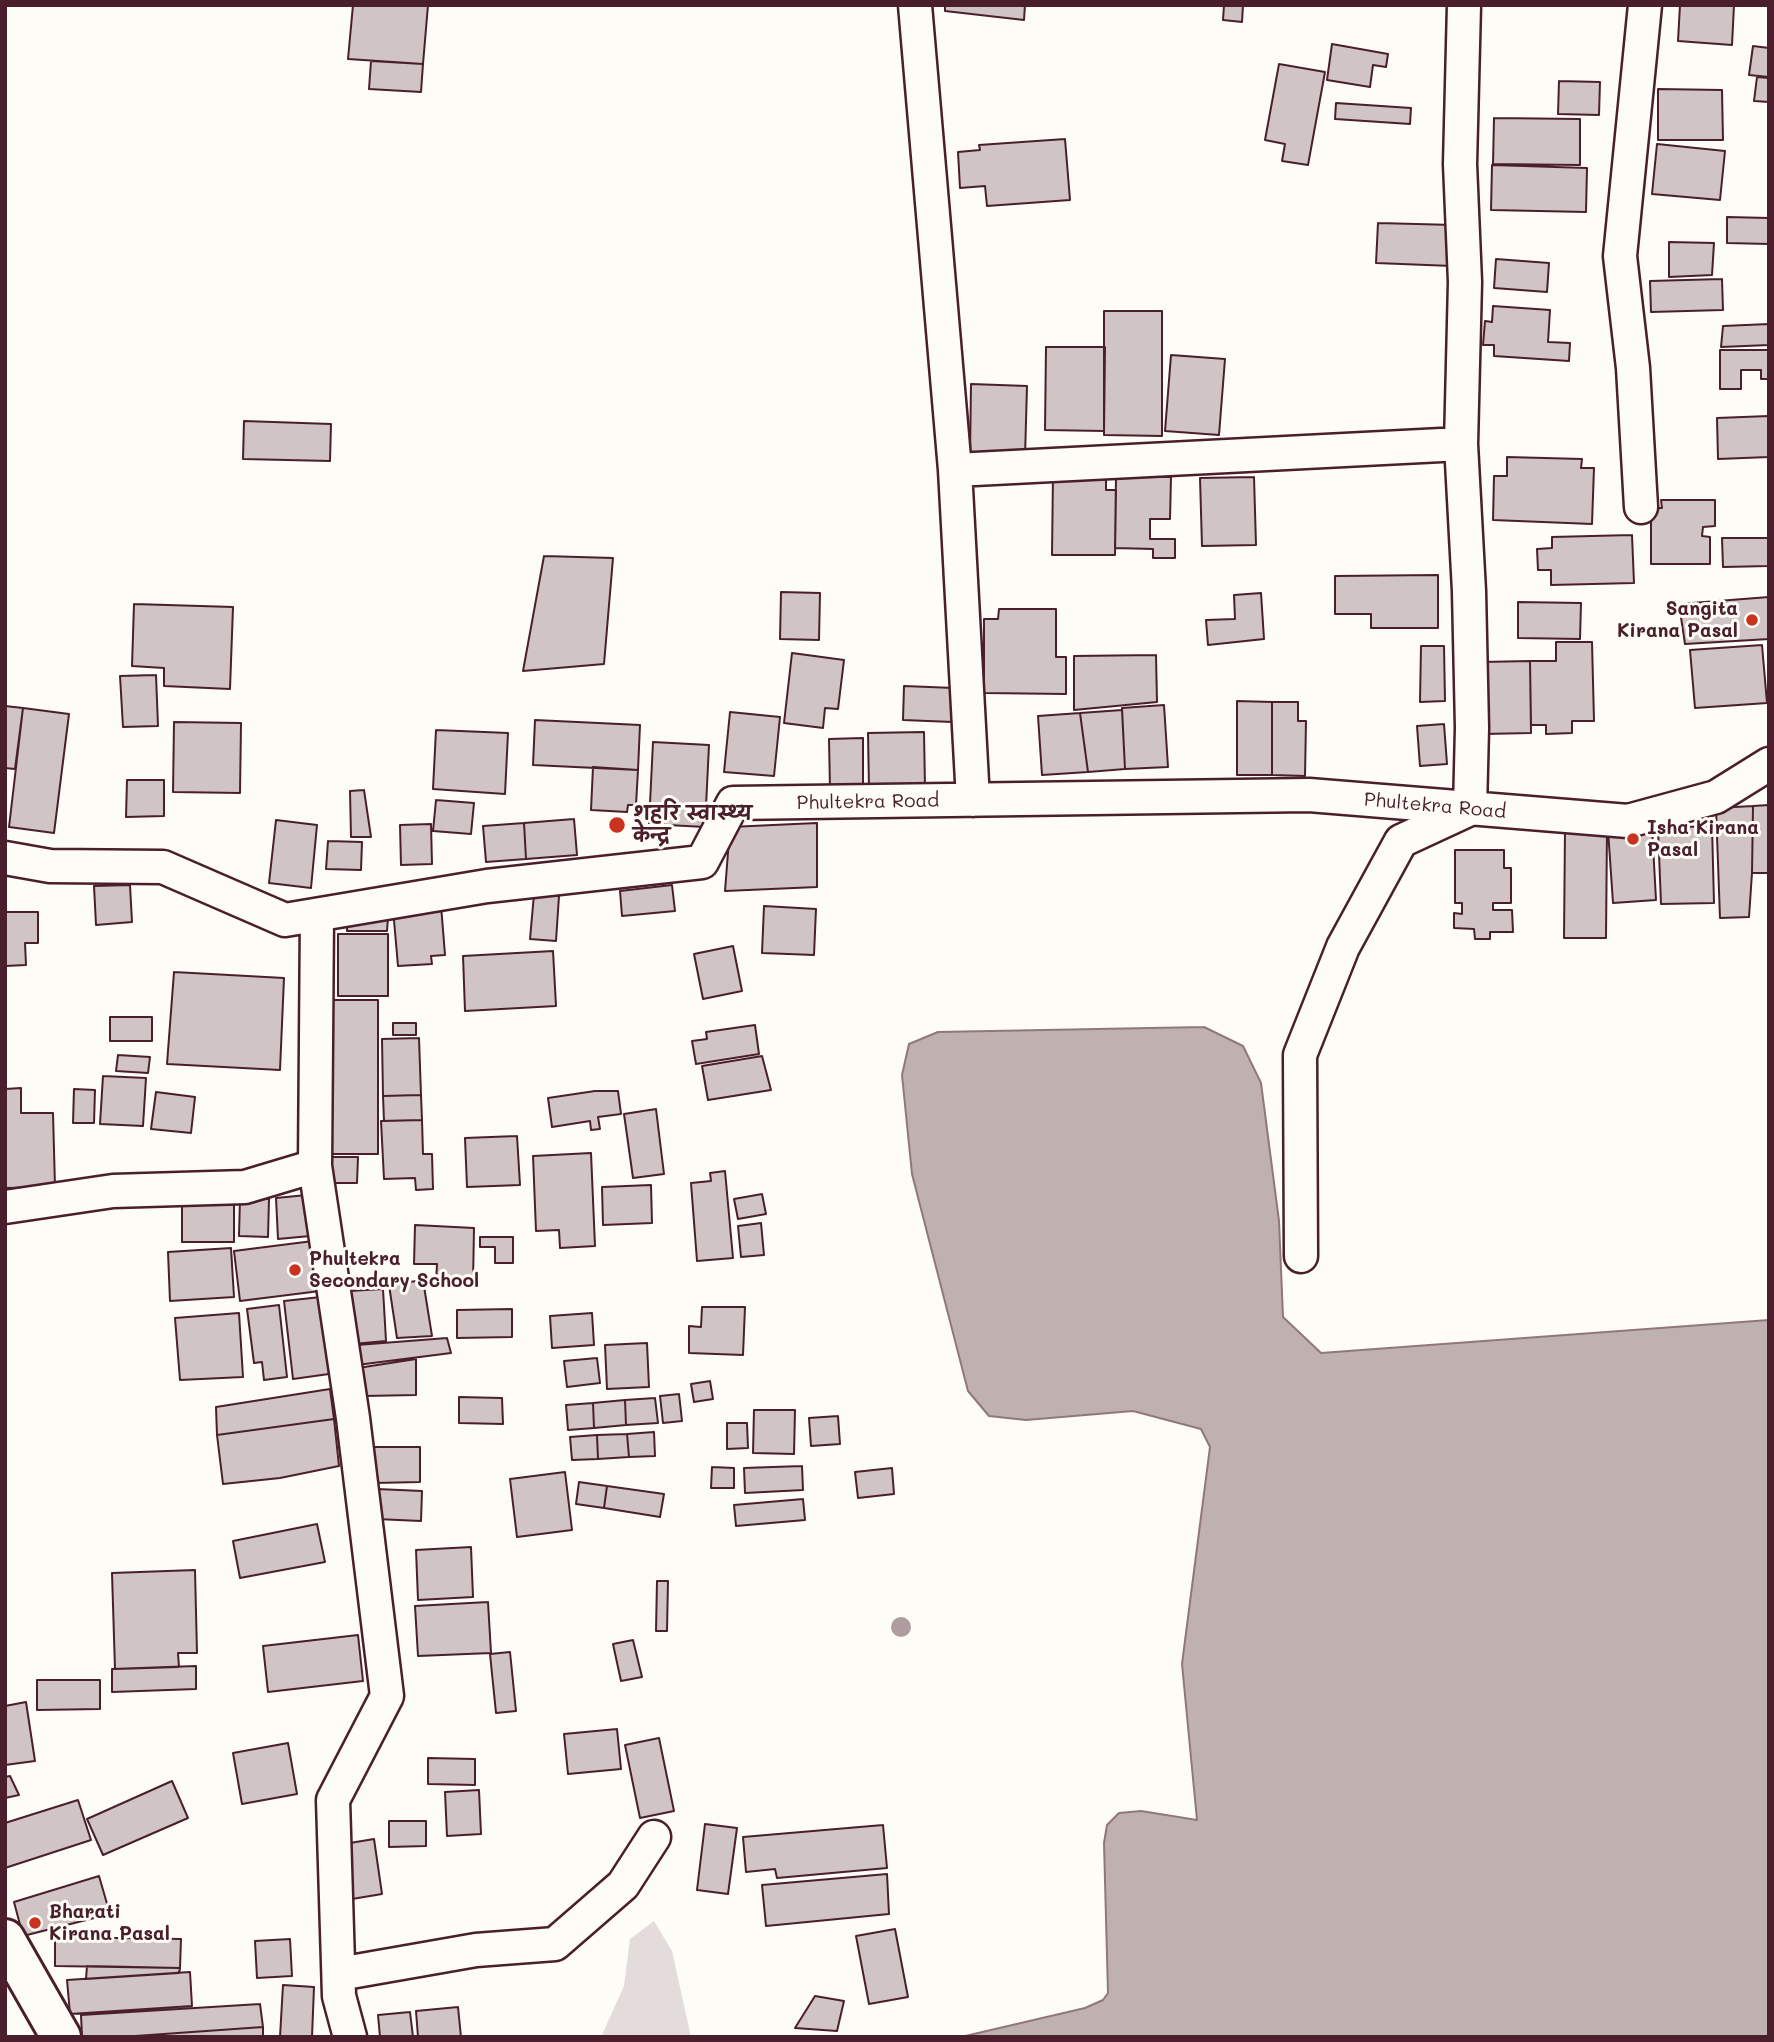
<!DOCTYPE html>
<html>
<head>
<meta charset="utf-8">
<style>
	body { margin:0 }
	#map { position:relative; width:1774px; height:2042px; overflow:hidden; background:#fdfcf7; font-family:Mali,sans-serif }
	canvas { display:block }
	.frame { position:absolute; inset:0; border:7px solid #4a1f2b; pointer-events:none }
</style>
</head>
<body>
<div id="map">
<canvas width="1774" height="2042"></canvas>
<div class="frame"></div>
</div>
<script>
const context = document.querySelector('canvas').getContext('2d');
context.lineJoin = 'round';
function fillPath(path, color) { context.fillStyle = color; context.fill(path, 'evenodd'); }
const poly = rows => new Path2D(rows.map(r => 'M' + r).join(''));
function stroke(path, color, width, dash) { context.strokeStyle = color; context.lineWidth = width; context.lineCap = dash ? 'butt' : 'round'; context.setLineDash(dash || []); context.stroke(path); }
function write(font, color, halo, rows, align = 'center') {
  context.font = font + ' Mali,"Playpen Sans Deva",sans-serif'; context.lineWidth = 6; context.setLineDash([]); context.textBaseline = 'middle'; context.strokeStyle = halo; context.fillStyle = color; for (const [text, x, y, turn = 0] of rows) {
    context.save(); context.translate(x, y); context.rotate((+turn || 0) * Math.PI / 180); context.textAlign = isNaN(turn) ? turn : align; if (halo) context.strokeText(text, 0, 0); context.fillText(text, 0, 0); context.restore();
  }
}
fillPath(poly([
	[654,1921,672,1951,691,2037,601,2037,624,1986,630,1939]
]), '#e3dcda');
const water = poly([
	[1204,1027,1243,1046,1261,1083,1279,1221,1283,1317,1321,1353,1769,1320,1769,2037,961,2037,1085,2008,1103,2000,1108,1993,1104,1843,1107,1825,1119,1813,1141,1811,1197,1820,1182,1664,1210,1447,1201,1429,1133,1411,1026,1420,989,1416,968,1391,912,1174,902,1075,909,1044,938,1032,1204,1027]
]);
fillPath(water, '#c0b1b1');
stroke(water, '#91777b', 2);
const building = poly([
	[353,5,428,5,423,64,348,59,353,5],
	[945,5,1025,5,1024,20,945,11,945,5],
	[1224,5,1243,5,1242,22,1223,20,1224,5],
	[1680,5,1734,5,1732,45,1678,41,1680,5],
	[1332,44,1388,54,1386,67,1373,65,1370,87,1327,80,1332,44],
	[1753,46,1769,48,1769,77,1749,75,1753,46],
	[371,61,423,64,421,92,369,89,371,61],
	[1279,64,1325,72,1308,165,1282,161,1285,144,1265,140,1279,64],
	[1757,77,1769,78,1769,102,1754,101,1757,77],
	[1559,81,1600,82,1599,115,1558,114,1559,81],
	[1658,89,1722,90,1723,140,1658,140,1658,89],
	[1336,103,1411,108,1410,124,1335,119,1336,103],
	[1494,118,1580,119,1580,165,1493,164,1494,118],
	[1065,139,1070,200,987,206,985,186,960,188,958,152,980,150,979,145,1065,139],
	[1657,144,1725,151,1720,200,1652,194,1657,144],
	[1492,165,1587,168,1586,212,1491,210,1492,165],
	[1727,217,1769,218,1769,244,1727,243,1727,217],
	[1378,223,1454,225,1452,266,1376,263,1378,223],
	[1669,242,1714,243,1712,275,1669,277,1669,242],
	[1496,259,1549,263,1547,292,1494,288,1496,259],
	[1722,279,1723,310,1651,312,1650,281,1722,279],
	[1493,306,1550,310,1548,342,1570,343,1569,361,1494,356,1494,345,1483,345,1485,321,1492,322,1493,306],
	[1104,311,1162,311,1162,436,1104,435,1104,311],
	[1769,324,1769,345,1721,347,1723,326,1769,324],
	[1046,347,1105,347,1104,431,1045,430,1046,347],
	[1720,350,1769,350,1769,379,1761,379,1761,370,1741,370,1741,389,1720,389,1720,350],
	[1171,355,1225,359,1219,435,1165,431,1171,355],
	[971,384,1027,386,1025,457,970,456,971,384],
	[1769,416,1769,457,1718,459,1717,418,1769,416],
	[244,421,331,424,330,461,243,459,244,421],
	[1507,457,1582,459,1581,468,1594,468,1592,524,1493,520,1494,476,1507,476,1507,457],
	[1053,473,1106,474,1106,490,1116,490,1115,555,1052,555,1053,473],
	[1116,477,1171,477,1170,519,1150,519,1150,539,1175,539,1175,558,1153,558,1153,549,1115,548,1116,477],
	[1254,477,1256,545,1202,546,1200,478,1254,477],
	[1661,500,1715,500,1715,526,1703,527,1702,536,1710,537,1710,564,1651,564,1651,508,1662,508,1661,500],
	[1632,535,1634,583,1551,585,1551,570,1538,570,1537,549,1552,548,1552,537,1632,535],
	[1722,538,1769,538,1769,566,1723,567,1722,538],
	[544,556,613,558,604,664,523,671,544,556],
	[1438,575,1438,628,1371,628,1371,614,1335,614,1335,576,1438,575],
	[781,592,820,593,819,640,780,639,781,592],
	[1261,593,1264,639,1208,645,1206,620,1235,619,1234,595,1261,593],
	[1769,597,1769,639,1685,644,1679,604,1769,597],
	[1518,602,1581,603,1580,639,1518,638,1518,602],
	[134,604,233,607,230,689,164,686,164,668,132,666,134,604],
	[999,609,1056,609,1056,657,1066,657,1066,694,984,693,984,619,998,619,999,609],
	[1556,642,1592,642,1594,721,1572,721,1572,733,1546,734,1546,725,1531,725,1530,661,1556,661,1556,642],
	[1762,645,1767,703,1695,708,1690,650,1762,645],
	[1421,646,1444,646,1445,701,1420,702,1421,646],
	[792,653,844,660,838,709,825,708,823,728,784,723,792,653],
	[1156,655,1157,702,1074,710,1074,656,1156,655],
	[1530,661,1531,733,1483,734,1482,662,1530,661],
	[156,675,158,726,123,727,120,676,156,675],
	[904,686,954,688,953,722,903,720,904,686],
	[1237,701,1272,702,1272,775,1237,775,1237,701],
	[1272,702,1298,702,1298,721,1306,721,1305,776,1272,775,1272,702],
	[1164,705,1168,767,1125,769,1122,708,1164,705],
	[5,706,23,708,15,769,5,768,5,706],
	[23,708,69,714,54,833,9,827,23,708],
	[1122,710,1125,769,1088,772,1080,713,1122,710],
	[730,712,780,717,774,776,724,772,730,712],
	[1080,713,1088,772,1042,775,1038,716,1080,713],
	[535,720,640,725,638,770,533,765,535,720],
	[174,722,241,723,240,793,173,792,174,722],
	[1444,724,1447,764,1420,766,1417,726,1444,724],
	[436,730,508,733,505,794,433,789,436,730],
	[924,732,925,788,869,789,868,733,924,732],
	[863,738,863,789,830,789,829,739,863,738],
	[653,742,709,745,705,827,649,824,653,742],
	[593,767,638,770,636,805,628,805,627,812,591,810,593,767],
	[127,780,164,780,164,816,126,817,127,780],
	[364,790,371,837,351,837,350,791,364,790],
	[436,800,474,803,471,834,433,831,436,800],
	[1769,805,1769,873,1752,873,1753,806,1769,805],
	[1753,806,1752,873,1749,917,1720,918,1716,808,1753,806],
	[574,819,577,855,526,859,524,823,574,819],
	[276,820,317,825,311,888,269,883,276,820],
	[524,823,526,859,486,862,483,826,524,823],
	[817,823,817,887,725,891,730,827,817,823],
	[431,824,432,864,401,865,400,825,431,824],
	[1712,826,1714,903,1661,904,1658,828,1712,826],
	[1652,827,1656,900,1613,903,1608,830,1652,827],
	[1565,829,1607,829,1606,938,1564,938,1565,829],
	[328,841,362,842,361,870,326,869,328,841],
	[1455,850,1504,850,1504,868,1511,868,1511,903,1493,903,1493,910,1512,910,1513,932,1490,932,1490,939,1475,939,1474,929,1454,928,1454,913,1462,914,1462,903,1455,903,1455,850],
	[130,885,132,922,96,925,94,886,130,885],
	[672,885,675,911,622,916,620,891,672,885],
	[534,894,559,896,556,941,530,939,534,894],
	[441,905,445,955,431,956,432,964,398,966,393,909,441,905],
	[764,906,816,909,814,955,762,953,764,906],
	[5,912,38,912,38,943,25,943,26,965,5,966,5,912],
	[347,917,388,917,387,931,347,931,347,917],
	[338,934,388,934,388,996,338,996,338,934],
	[733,946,742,991,703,999,694,954,733,946],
	[553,951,556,1006,465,1011,463,956,553,951],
	[174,972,284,978,280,1070,167,1064,174,972],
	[332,1000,378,1000,378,1154,331,1154,332,1000],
	[110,1017,152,1017,152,1041,110,1041,110,1017],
	[393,1023,416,1023,416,1035,393,1035,393,1023],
	[755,1025,759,1054,696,1064,692,1041,707,1039,706,1032,755,1025],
	[419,1038,421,1095,383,1096,382,1039,419,1038],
	[118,1055,150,1057,148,1073,116,1071,118,1055],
	[762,1056,771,1090,708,1100,702,1066,762,1056],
	[103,1076,146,1078,143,1126,100,1124,103,1076],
	[21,1088,21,1113,53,1113,55,1187,5,1188,5,1089,21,1088],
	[74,1089,95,1090,94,1123,73,1123,74,1089],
	[595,1091,618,1091,621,1114,598,1117,600,1129,591,1130,590,1121,552,1127,548,1098,595,1091],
	[156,1092,195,1097,191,1133,151,1129,156,1092],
	[421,1095,422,1120,384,1121,383,1096,421,1095],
	[656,1109,664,1174,633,1178,624,1114,656,1109],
	[422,1120,423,1154,432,1154,433,1189,416,1190,415,1178,384,1179,381,1121,422,1120],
	[517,1136,520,1185,467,1187,465,1138,517,1136],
	[591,1153,595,1246,560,1248,559,1230,536,1231,533,1156,591,1153],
	[331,1157,358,1157,357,1183,331,1183,331,1157],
	[725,1171,733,1258,697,1261,691,1183,711,1181,710,1173,725,1171],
	[651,1185,652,1223,603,1225,602,1187,651,1185],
	[762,1194,766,1214,738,1219,734,1199,762,1194],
	[307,1195,310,1236,278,1239,276,1198,307,1195],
	[182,1196,234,1196,234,1242,182,1242,182,1196],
	[240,1198,269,1199,268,1237,239,1236,240,1198],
	[761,1223,764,1255,741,1257,738,1226,761,1223],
	[415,1225,474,1228,473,1283,436,1282,437,1264,414,1264,415,1225],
	[480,1237,513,1237,513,1263,495,1263,495,1247,480,1247,480,1237],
	[313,1241,320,1291,240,1301,234,1251,313,1241],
	[231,1248,234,1297,170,1301,168,1252,231,1248],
	[423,1280,432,1336,397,1338,389,1285,423,1280],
	[383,1289,386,1341,353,1344,349,1291,383,1289],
	[321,1297,329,1374,293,1379,284,1301,321,1297],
	[279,1305,287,1377,264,1380,262,1362,254,1363,247,1309,279,1305],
	[702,1307,745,1307,743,1355,689,1353,689,1326,701,1327,702,1307],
	[512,1309,512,1337,457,1338,457,1310,512,1309],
	[239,1313,243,1377,180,1380,175,1318,239,1313],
	[592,1313,594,1345,552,1348,550,1316,592,1313],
	[447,1338,451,1353,357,1365,357,1345,447,1338],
	[647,1343,649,1387,607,1389,605,1345,647,1343],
	[597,1358,600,1383,567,1387,564,1361,597,1358],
	[416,1359,416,1395,364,1396,358,1368,416,1359],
	[710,1381,713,1399,694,1402,691,1384,710,1381],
	[330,1389,334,1419,217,1435,216,1407,330,1389],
	[679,1394,682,1421,663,1423,660,1396,679,1394],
	[459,1397,502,1398,503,1424,459,1423,459,1397],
	[655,1398,658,1423,626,1425,625,1400,655,1398],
	[625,1400,626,1425,594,1428,593,1403,625,1400],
	[593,1403,594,1428,568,1430,566,1405,593,1403],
	[754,1410,795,1410,794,1454,753,1453,754,1410],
	[838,1416,840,1444,811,1446,809,1418,838,1416],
	[334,1419,339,1466,280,1478,223,1484,217,1435,334,1419],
	[727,1423,747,1423,748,1448,727,1449,727,1423],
	[654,1432,655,1456,629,1457,627,1434,654,1432],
	[627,1434,629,1457,598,1459,597,1435,627,1434],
	[597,1435,598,1459,572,1460,570,1437,597,1435],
	[374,1447,420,1447,420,1482,374,1483,374,1447],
	[802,1466,803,1490,745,1493,744,1468,802,1466],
	[712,1467,734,1468,734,1488,711,1488,712,1467],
	[892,1468,894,1494,858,1498,855,1472,892,1468],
	[565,1472,572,1530,517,1537,510,1479,565,1472],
	[579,1482,607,1486,604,1508,576,1504,579,1482],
	[607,1486,664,1494,660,1517,604,1508,607,1486],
	[377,1489,422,1491,421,1521,376,1519,377,1489],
	[803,1499,805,1520,736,1526,734,1505,803,1499],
	[317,1524,325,1562,240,1578,233,1541,317,1524],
	[471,1547,473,1597,418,1600,416,1550,471,1547],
	[195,1570,197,1653,178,1653,179,1667,115,1669,112,1573,195,1570],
	[657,1581,668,1581,667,1631,656,1631,657,1581],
	[488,1602,491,1653,418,1656,415,1606,488,1602],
	[358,1635,363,1681,268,1692,263,1646,358,1635],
	[633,1640,642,1677,621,1681,613,1644,633,1640],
	[510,1652,516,1711,496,1713,490,1654,510,1652],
	[196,1666,196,1689,112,1692,112,1669,196,1666],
	[37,1680,100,1680,100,1709,37,1710,37,1680],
	[26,1702,35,1761,5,1765,5,1706,26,1702],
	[617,1729,621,1769,568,1774,564,1734,617,1729],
	[659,1738,674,1811,640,1818,625,1745,659,1738],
	[288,1743,297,1794,242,1804,233,1753,288,1743],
	[428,1758,475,1759,475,1785,428,1784,428,1758],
	[10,1776,19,1795,5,1798,5,1777,10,1776],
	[172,1781,188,1818,103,1855,87,1819,172,1781],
	[479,1790,481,1834,447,1836,445,1792,479,1790],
	[78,1800,91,1840,5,1868,5,1823,78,1800],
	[389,1821,426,1821,426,1846,389,1847,389,1821],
	[705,1824,737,1828,728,1894,697,1890,705,1824],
	[883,1825,887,1868,777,1878,775,1869,746,1872,743,1837,883,1825],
	[374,1839,382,1894,352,1899,344,1844,374,1839],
	[887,1874,889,1914,766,1926,762,1885,887,1874],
	[99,1876,110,1914,23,1936,14,1902,99,1876],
	[895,1929,908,1997,869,2004,856,1936,895,1929],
	[55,1937,181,1939,180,1968,55,1966,55,1937],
	[290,1939,292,1976,257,1978,255,1941,290,1939],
	[87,1966,180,1968,179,1973,86,1979,87,1966],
	[190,1972,192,2006,70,2014,67,1980,190,1972],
	[283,1985,314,1987,312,2037,280,2037,283,1985],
	[815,1996,844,2001,837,2031,795,2028,815,1996],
	[260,2004,263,2027,121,2037,82,2037,81,2015,260,2004],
	[458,2007,461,2037,418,2037,416,2011,458,2007],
	[410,2012,413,2037,380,2037,378,2015,410,2012],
	[263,2027,263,2037,121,2037,263,2027]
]);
fillPath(building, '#d0c5c4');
stroke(building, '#4a1f2b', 2);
const minor = poly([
	[915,5,955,470],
	[1641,507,1633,368,1620,256,1645,5],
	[973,800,955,470,1461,444],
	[5,858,50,866,163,867,285,920,487,886,702,862,733,803,1309,795,1628,821,1716,797,1769,764],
	[317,915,315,1166,353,1418,387,1696,333,1800,339,1996,350,2037],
	[5,1207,113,1191,245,1187,315,1166],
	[1301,1256,1300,1055,1343,947,1401,841,1470,809,1472,728,1469,591,1461,444,1465,282,1460,164,1464,5],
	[339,1974,476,1950,555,1944,623,1885,654,1837]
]);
const secondary = poly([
	[5,1939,61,2037]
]);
stroke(minor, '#4a1f2b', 37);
stroke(secondary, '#4a1f2b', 44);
stroke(minor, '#fdfcf7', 32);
stroke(secondary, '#fdfcf7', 38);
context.fillStyle = '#af9c9f';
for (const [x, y] of [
	[901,1627]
]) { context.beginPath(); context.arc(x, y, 10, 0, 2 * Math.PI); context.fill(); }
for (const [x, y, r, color] of [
	[1752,620,7,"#c8321e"],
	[617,825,9,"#c8321e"],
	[1633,839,7,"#c8321e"],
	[295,1270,7,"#c8321e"],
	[35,1923,7,"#c8321e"]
]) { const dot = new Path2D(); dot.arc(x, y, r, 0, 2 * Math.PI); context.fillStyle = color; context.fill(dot); stroke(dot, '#fdfcf7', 2.5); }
write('bold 19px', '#4a1f2b', '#fdfcf7', [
	["Sangita",1738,609,"right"],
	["Kirana Pasal",1738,631,"right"],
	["शहरि स्वास्थ्य",633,814],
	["केन्द्र",633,836],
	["Isha Kirana",1647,828],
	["Pasal",1647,850],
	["Phultekra",309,1259],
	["Secondary School",309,1281],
	["Bharati",49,1912],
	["Kirana Pasal",49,1934]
], 'left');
write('19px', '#4a1f2b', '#fdfcf7', [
	["Phultekra Road",868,802,-1],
	["Phultekra Road",1435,806,5]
]);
</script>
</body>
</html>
